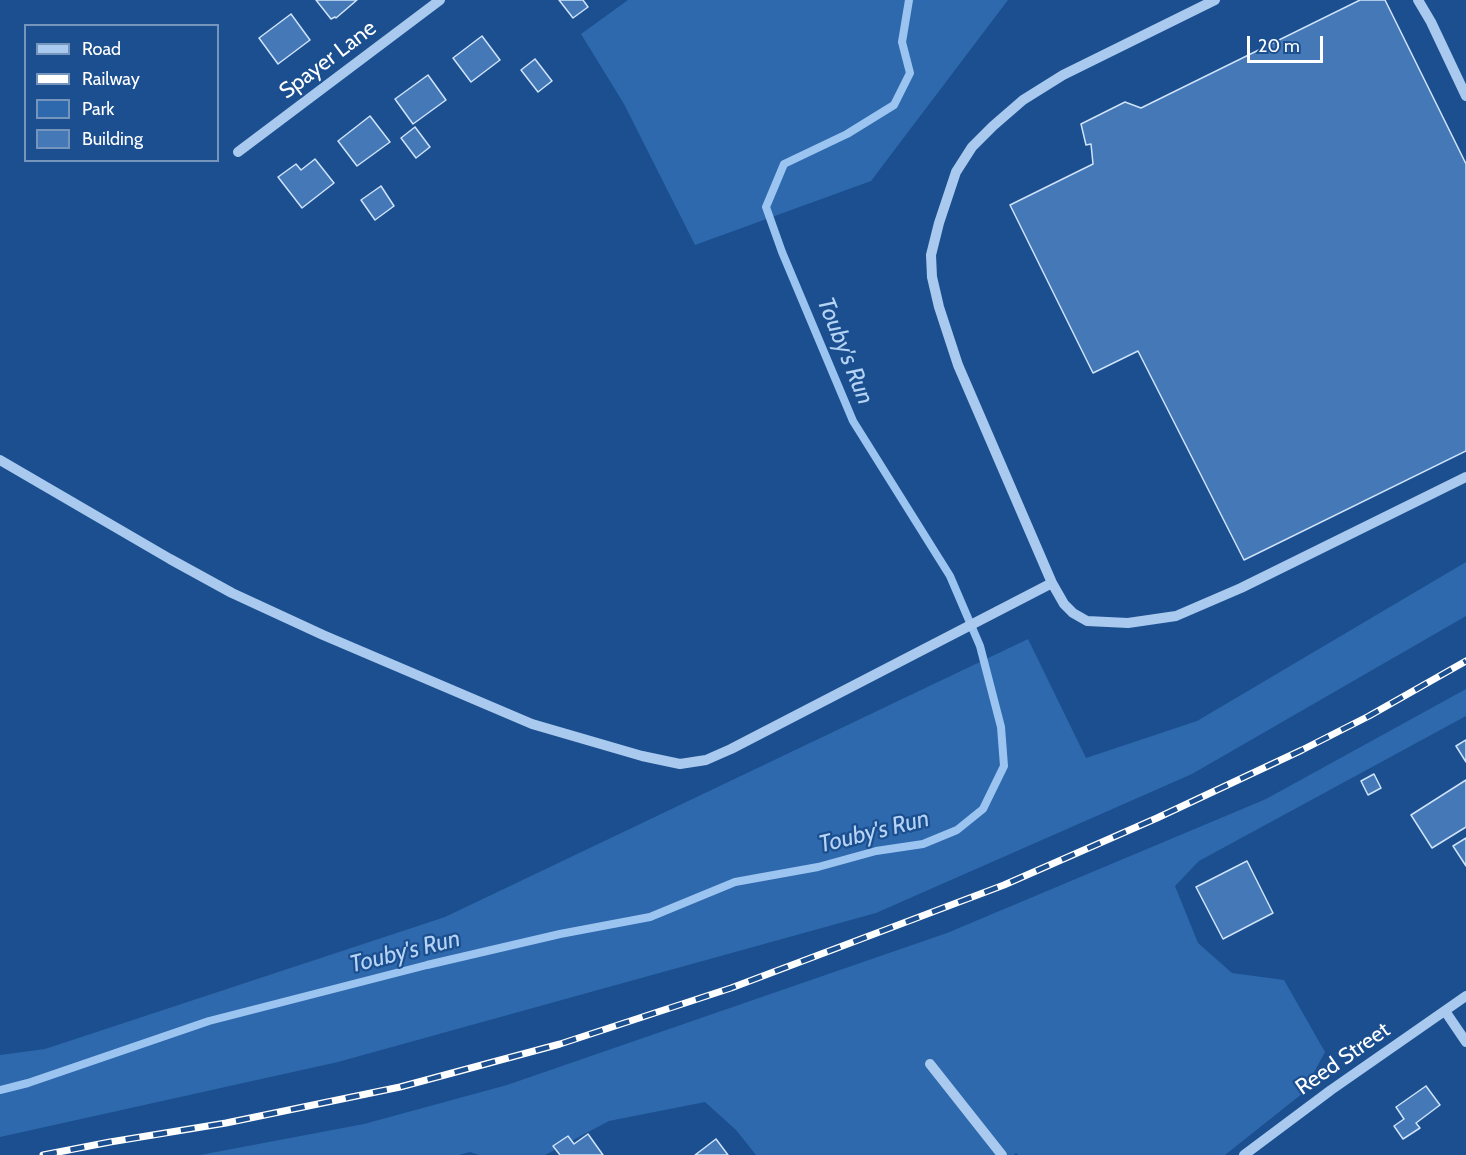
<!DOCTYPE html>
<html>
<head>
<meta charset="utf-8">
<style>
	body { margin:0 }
	#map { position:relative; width:1466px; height:1155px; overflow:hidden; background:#1b4f8f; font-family:Cabin,sans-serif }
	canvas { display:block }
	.legend { position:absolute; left:24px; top:24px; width:195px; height:138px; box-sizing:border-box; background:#1b4f8f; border:2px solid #7695bc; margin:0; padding:8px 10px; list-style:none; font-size:18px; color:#fff }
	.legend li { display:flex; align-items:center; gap:12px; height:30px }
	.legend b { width:30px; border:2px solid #7695bc }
	.scale { position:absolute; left:1247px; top:36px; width:76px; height:27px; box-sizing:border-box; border:3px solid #fff; border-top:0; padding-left:8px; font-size:18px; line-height:21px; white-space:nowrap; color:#fff; -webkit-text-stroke:4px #1b4f8f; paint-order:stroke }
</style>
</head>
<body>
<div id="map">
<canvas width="1466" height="1155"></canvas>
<ul class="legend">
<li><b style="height:8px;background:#a9c9ee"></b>Road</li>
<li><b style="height:8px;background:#fff"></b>Railway</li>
<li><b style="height:16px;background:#2e69ad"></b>Park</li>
<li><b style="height:16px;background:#4478b7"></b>Building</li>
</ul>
<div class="scale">20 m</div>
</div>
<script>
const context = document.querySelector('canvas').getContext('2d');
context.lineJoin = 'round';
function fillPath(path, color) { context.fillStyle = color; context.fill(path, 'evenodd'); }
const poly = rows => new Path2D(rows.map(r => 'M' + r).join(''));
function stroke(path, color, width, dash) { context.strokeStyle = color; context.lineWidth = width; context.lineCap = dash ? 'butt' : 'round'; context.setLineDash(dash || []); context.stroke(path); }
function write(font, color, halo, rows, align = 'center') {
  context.font = font + ' Cabin,sans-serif'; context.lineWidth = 4.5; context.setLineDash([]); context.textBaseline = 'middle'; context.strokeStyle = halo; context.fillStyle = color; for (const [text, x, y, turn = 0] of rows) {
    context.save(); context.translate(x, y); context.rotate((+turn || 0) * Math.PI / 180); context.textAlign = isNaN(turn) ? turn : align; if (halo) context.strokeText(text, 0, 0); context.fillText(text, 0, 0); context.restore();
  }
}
fillPath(poly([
	[628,0,1008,0,871,181,695,245,624,104,581,34],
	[1466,562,1466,616,1192,774,876,913,338,1062,0,1137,0,1055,45,1049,445,917,1028,639,1086,758,1197,721],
	[1466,689,1466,716,1199,861,1175,886,1198,943,1232,973,1284,980,1325,1052,1303,1093,1225,1155,1018,1155,1016,1153,1014,1155,756,1155,736,1130,705,1102,609,1121,545,1155,479,1155,470,1152,459,1155,200,1155,364,1124,507,1085,947,933,1266,799]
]), '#2e69ad');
stroke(poly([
	[0,1090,28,1083,209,1021,427,965,560,934,650,917,735,882,818,867,876,851,923,844,957,830,983,809,1004,766,1001,727,980,646,950,576,853,421,782,252,766,207,784,164,847,134,894,105,910,73,902,42,909,0]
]), '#9cc4f0', 8);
const building = poly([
	[316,0,357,0,336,18,335,17,331,19,316,0],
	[559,0,583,0,588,7,573,18,559,0],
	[1360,0,1385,0,1466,164,1466,451,1244,560,1138,351,1093,373,1010,205,1093,164,1091,144,1086,145,1081,124,1125,102,1141,108,1360,0],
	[291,14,310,40,278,64,259,38,291,14],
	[482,36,500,60,471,82,453,58,482,36],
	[535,59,552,81,538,92,521,70,535,59],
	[428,75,446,100,413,124,395,99,428,75],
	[370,116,390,142,357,166,338,141,370,116],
	[415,127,430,147,416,158,401,138,415,127],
	[315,159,334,183,302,208,278,177,296,164,301,170,315,159],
	[381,186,394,206,375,220,361,200,381,186],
	[1466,740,1466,762,1456,746,1466,740],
	[1374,774,1381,788,1368,795,1361,781,1374,774],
	[1466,780,1466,827,1432,848,1411,815,1466,780],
	[1466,838,1466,866,1453,846,1466,838],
	[1247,861,1273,913,1223,939,1196,887,1247,861],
	[1426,1086,1440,1105,1416,1123,1420,1128,1403,1139,1394,1126,1404,1119,1396,1107,1426,1086],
	[588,1134,603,1155,560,1155,553,1146,568,1136,574,1144,588,1134],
	[716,1139,728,1155,695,1155,716,1139]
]);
fillPath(building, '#4478b7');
stroke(building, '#cfe3fa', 1.5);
stroke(poly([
	[1215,0,1063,75,1023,100,993,126,972,147,956,172,939,223,931,255,932,277,939,307,958,365,1052,583,1064,604,1073,613,1087,621,1128,623,1176,616,1241,588,1466,477],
	[1418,0,1431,22,1466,96],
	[238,152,440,0],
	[0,460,170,559,232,593,323,635,532,724,642,756,680,764,706,760,731,749,1052,583],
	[1445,1011,1466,1042],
	[930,1064,1002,1155],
	[1244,1155,1331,1090,1466,996]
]), '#a9c9ee', 10);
const rail = poly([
	[43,1155,110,1142,226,1123,400,1087,560,1044,731,988,1004,885,1157,818,1302,750,1369,716,1466,661]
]);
stroke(rail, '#fff', 7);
stroke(rail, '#1b4f8f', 4.5, [14]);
write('22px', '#fff', '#1b4f8f', [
	["Spayer Lane",328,60,-37],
	["Reed Street",1343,1059,-35]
]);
write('italic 24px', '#b5d3f5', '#1b4f8f', [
	["Touby's Run",845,351,68],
	["Touby's Run",874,832,-14],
	["Touby's Run",405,952,-14]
]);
</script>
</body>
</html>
